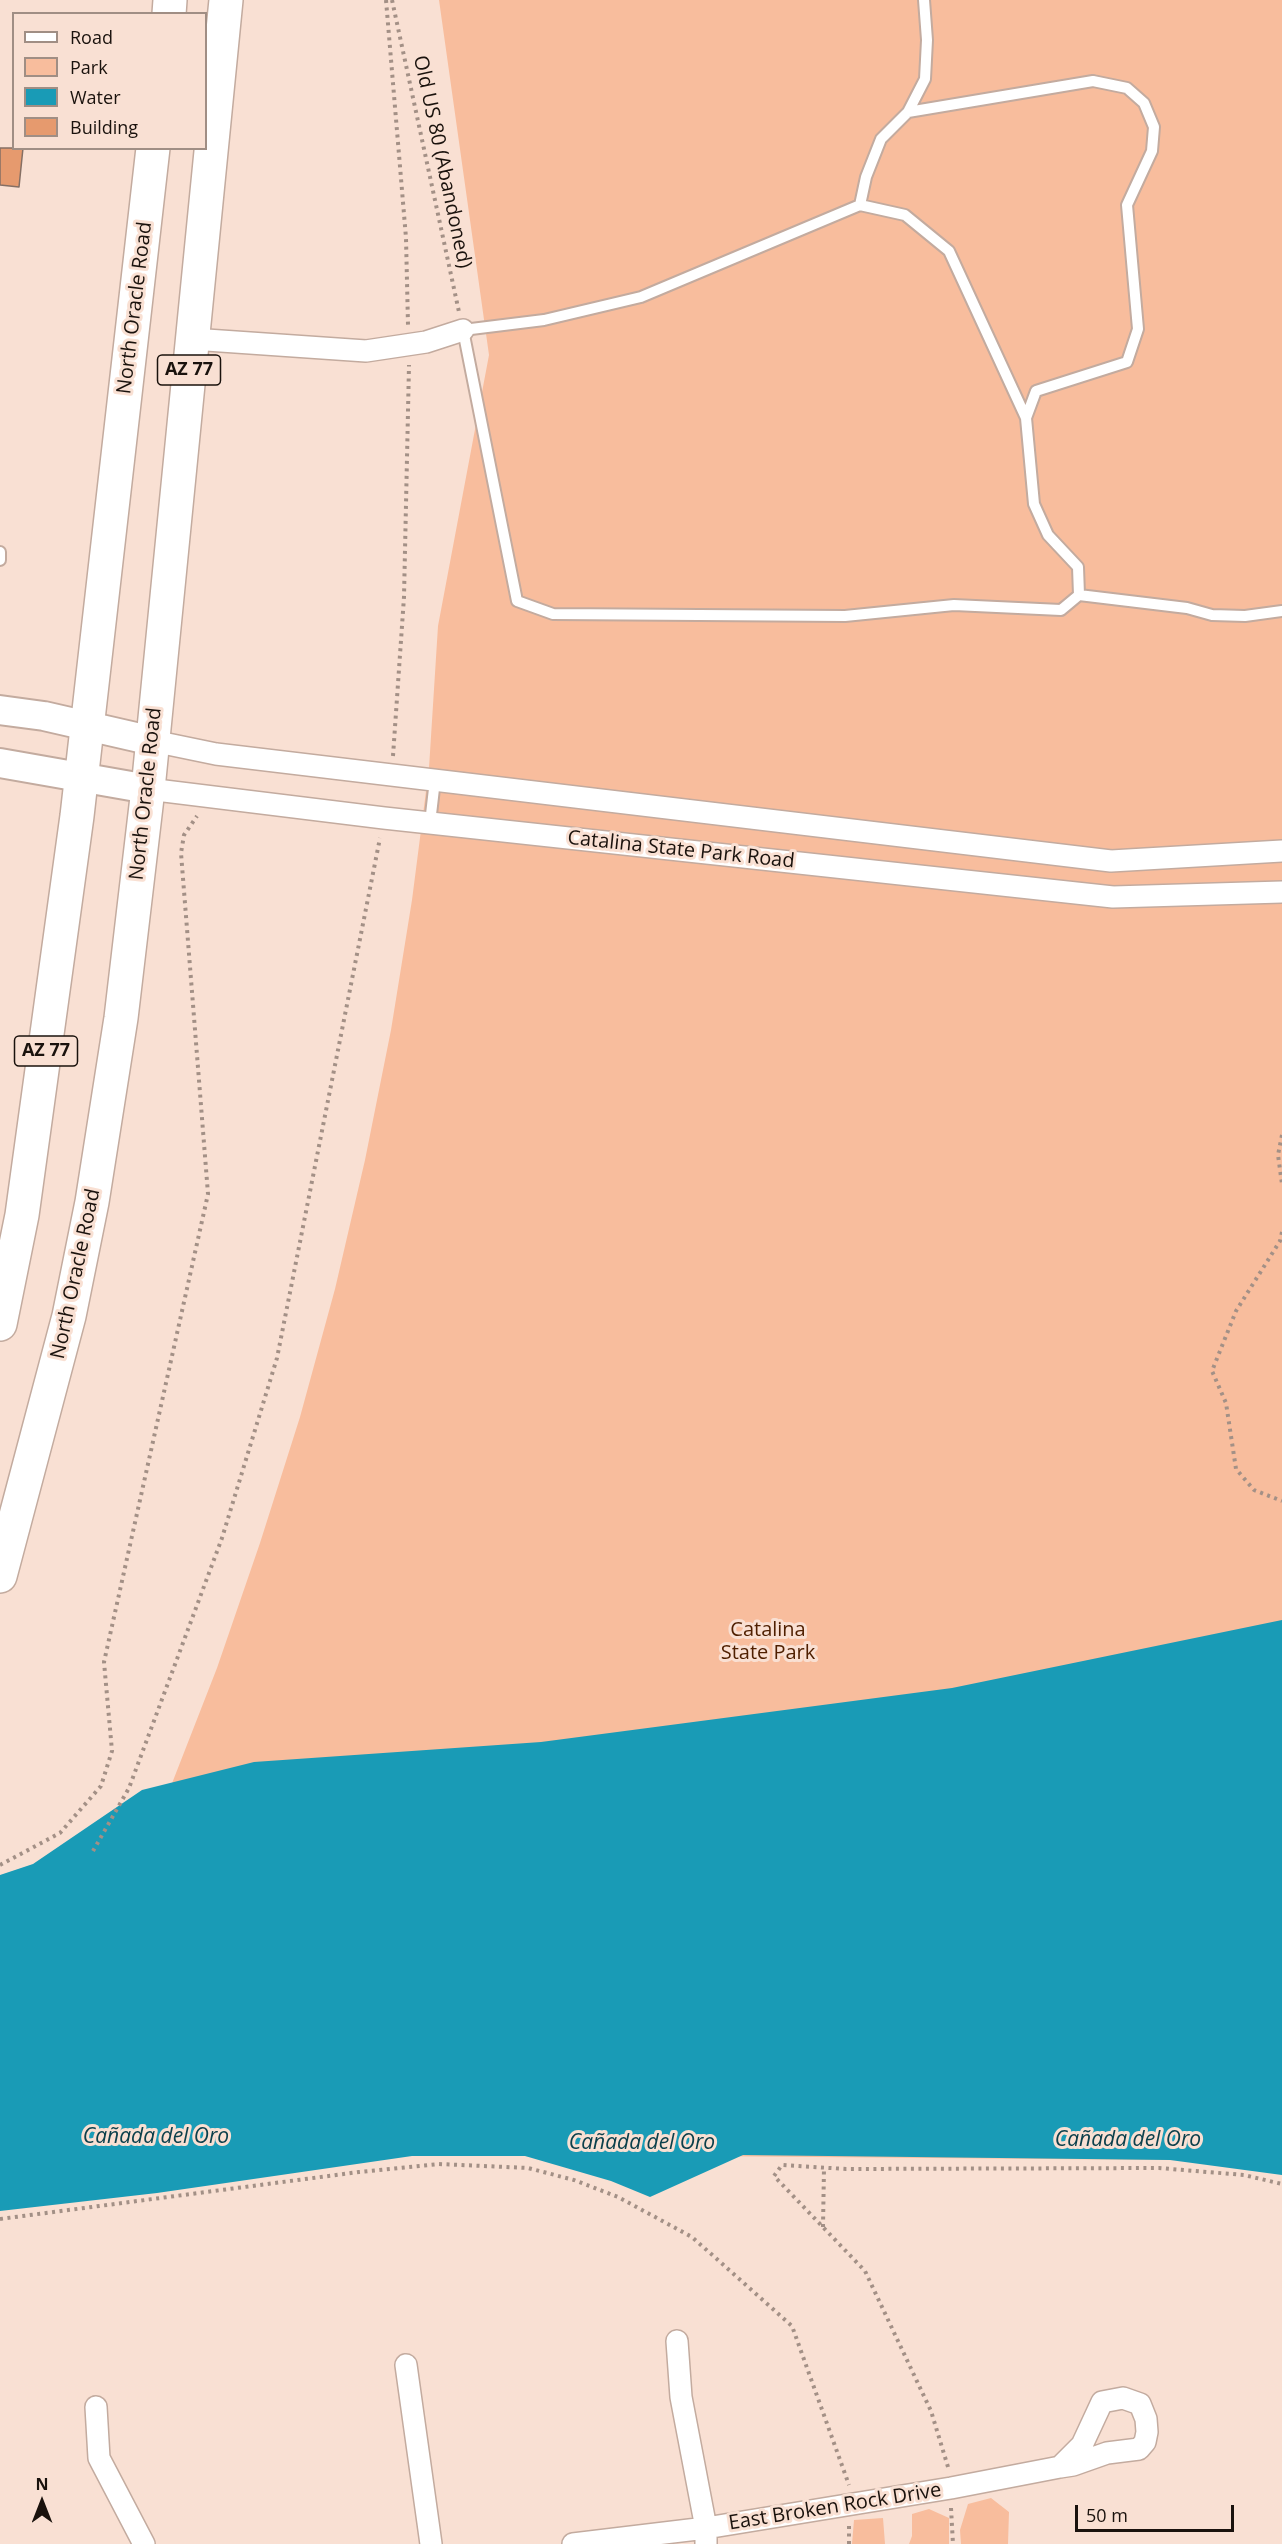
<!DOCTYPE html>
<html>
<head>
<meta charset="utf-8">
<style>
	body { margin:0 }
	#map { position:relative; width:1282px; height:2544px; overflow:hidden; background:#f9e0d3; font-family:"Open Sans",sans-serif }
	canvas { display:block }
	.legend { position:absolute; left:12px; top:12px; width:195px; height:138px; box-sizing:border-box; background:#f9e0d3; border:2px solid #a08e84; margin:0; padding:8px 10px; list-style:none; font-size:18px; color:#1a120d }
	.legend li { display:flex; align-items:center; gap:12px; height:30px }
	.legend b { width:30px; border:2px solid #a08e84 }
	.north { position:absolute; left:12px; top:2472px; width:60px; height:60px; -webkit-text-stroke:4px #f9e0d3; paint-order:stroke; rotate:0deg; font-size:16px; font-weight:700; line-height:24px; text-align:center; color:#1a120d }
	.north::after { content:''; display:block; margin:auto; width:21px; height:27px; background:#1a120d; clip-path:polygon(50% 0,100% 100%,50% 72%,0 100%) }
	.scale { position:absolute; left:1075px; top:2505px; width:159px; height:27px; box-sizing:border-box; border:3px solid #1a120d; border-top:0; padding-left:8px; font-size:18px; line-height:21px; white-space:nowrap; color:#1a120d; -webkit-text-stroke:4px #f9e0d3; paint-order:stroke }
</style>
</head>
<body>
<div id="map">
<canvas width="1282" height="2544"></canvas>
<ul class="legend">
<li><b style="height:8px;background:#fff"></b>Road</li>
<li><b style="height:16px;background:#f8bd9d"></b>Park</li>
<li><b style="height:16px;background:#199bb6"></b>Water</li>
<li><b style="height:16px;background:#e69a6e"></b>Building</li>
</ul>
<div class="north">N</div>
<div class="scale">50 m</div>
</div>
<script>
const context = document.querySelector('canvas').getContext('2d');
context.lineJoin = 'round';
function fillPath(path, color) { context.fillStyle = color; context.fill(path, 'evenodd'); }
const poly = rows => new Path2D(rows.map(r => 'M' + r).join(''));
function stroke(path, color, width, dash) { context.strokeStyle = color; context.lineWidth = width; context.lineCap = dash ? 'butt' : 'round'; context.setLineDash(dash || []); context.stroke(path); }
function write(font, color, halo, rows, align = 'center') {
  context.font = font + ' "Open Sans",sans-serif'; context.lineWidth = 6; context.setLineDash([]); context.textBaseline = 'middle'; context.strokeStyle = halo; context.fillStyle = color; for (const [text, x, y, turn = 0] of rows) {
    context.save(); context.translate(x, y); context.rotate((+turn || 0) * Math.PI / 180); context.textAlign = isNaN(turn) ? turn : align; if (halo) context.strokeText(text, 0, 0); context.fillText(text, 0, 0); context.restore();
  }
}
fillPath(poly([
	[439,0,1282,0,1282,2161,0,2150,169,1791,217,1668,260,1543,300,1417,335,1289,365,1160,391,1030,412,900,429,768,438,626,489,355],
	[991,2498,1009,2512,1008,2544,961,2544,960,2530,968,2504],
	[929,2509,949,2518,949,2544,909,2544,912,2536,912,2514],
	[883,2518,885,2544,852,2544,854,2520]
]), '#f8bd9d');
fillPath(poly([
	[1282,1620,1282,2175,1170,2160,743,2155,650,2197,611,2181,525,2156,412,2156,157,2193,0,2211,0,1875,33,1864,142,1790,254,1762,541,1742,952,1688]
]), '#199bb6');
const building = poly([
	[0,148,23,148,19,187,0,185,0,148]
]);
fillPath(building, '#e69a6e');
stroke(building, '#856f64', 1.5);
const lane = poly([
	[1093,81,1127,88,1144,103,1154,127,1152,151,1127,205,1138,329,1127,362,1036,391,1026,418,1034,504,1048,535,1078,567,1079,595,1061,610,954,605,845,616,553,614,517,601,463,330,544,320,641,297,860,205,866,177,881,139,908,112,1093,81],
	[908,112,925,79,927,40,924,0],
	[860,205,905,215,949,251,1026,418],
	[0,552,0,560],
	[1079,595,1187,608,1212,615,1245,616,1282,611],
	[430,823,435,780]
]);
const street = poly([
	[192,339,366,351,426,342,463,330],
	[153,741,216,754,1111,861,1282,851],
	[148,789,384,818,1113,897,1282,892],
	[677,2341,681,2397,706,2528,706,2544],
	[406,2365,431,2544],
	[96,2407,99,2458,144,2544],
	[573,2544,706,2528,951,2488,1060,2467,1073,2465,1107,2453,1139,2449,1145,2442,1147,2432,1146,2419,1140,2404,1123,2398,1102,2402,1082,2445,1060,2467]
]);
const secondary = poly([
	[0,710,44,716,153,741],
	[0,763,148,789]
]);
const highway = poly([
	[169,14,170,0],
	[0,1324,22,1215,77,816,153,148],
	[0,1576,69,1316,92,1202,121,1018,148,789,226,0]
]);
stroke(lane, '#c3ab9f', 14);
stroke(street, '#c3ab9f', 24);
stroke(secondary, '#c3ab9f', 32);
stroke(highway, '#c3ab9f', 36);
stroke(poly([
	[386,0,406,238,408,325],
	[392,0,459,312],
	[393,756,404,597,409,365],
	[1282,1135,1278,1155,1282,1184],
	[1282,1232,1280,1241,1236,1311,1212,1371,1226,1403,1236,1469,1254,1490,1282,1501],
	[93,1851,129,1788,222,1538,277,1358,380,838],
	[0,1865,60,1833,101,1786,112,1751,104,1662,208,1194,181,853,184,835,197,816],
	[0,2219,359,2172,439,2164,528,2168,574,2180,618,2197,692,2237,792,2326,849,2485],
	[823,2227,824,2168],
	[948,2467,931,2411,865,2271,774,2176,782,2165,846,2169,1159,2168,1244,2175,1282,2184],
	[951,2508,953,2544],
	[849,2544,849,2525]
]), '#a39086', 4, [3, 4.5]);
stroke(lane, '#fff', 10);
stroke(street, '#fff', 21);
stroke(secondary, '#fff', 28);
stroke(highway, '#fff', 33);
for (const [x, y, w] of [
	[189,370,63],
	[46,1051,63]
]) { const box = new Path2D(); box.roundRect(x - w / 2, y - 15, w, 30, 4.5); context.fillStyle = '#f9e0d3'; context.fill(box); stroke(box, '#1a120d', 1.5); }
write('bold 18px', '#1a120d', null, [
	["AZ 77",189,370],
	["AZ 77",46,1051]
]);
write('20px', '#1a120d', '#f9e0d3', [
	["Old US 80 (Abandoned)",442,162,78],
	["North Oracle Road",135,308,-83],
	["North Oracle Road",146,794,-84],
	["Catalina State Park Road",681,850,6],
	["North Oracle Road",76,1274,-78],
	["East Broken Rock Drive",835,2507,-9]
]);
write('20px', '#4f1f00', '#f9e0d3', [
	["Catalina",768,1630],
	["State Park",768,1653]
]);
write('italic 21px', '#0c404c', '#f9e0d3', [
	["Cañada del Oro",156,2137],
	["Cañada del Oro",1128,2140],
	["Cañada del Oro",642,2143]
]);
</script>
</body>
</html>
